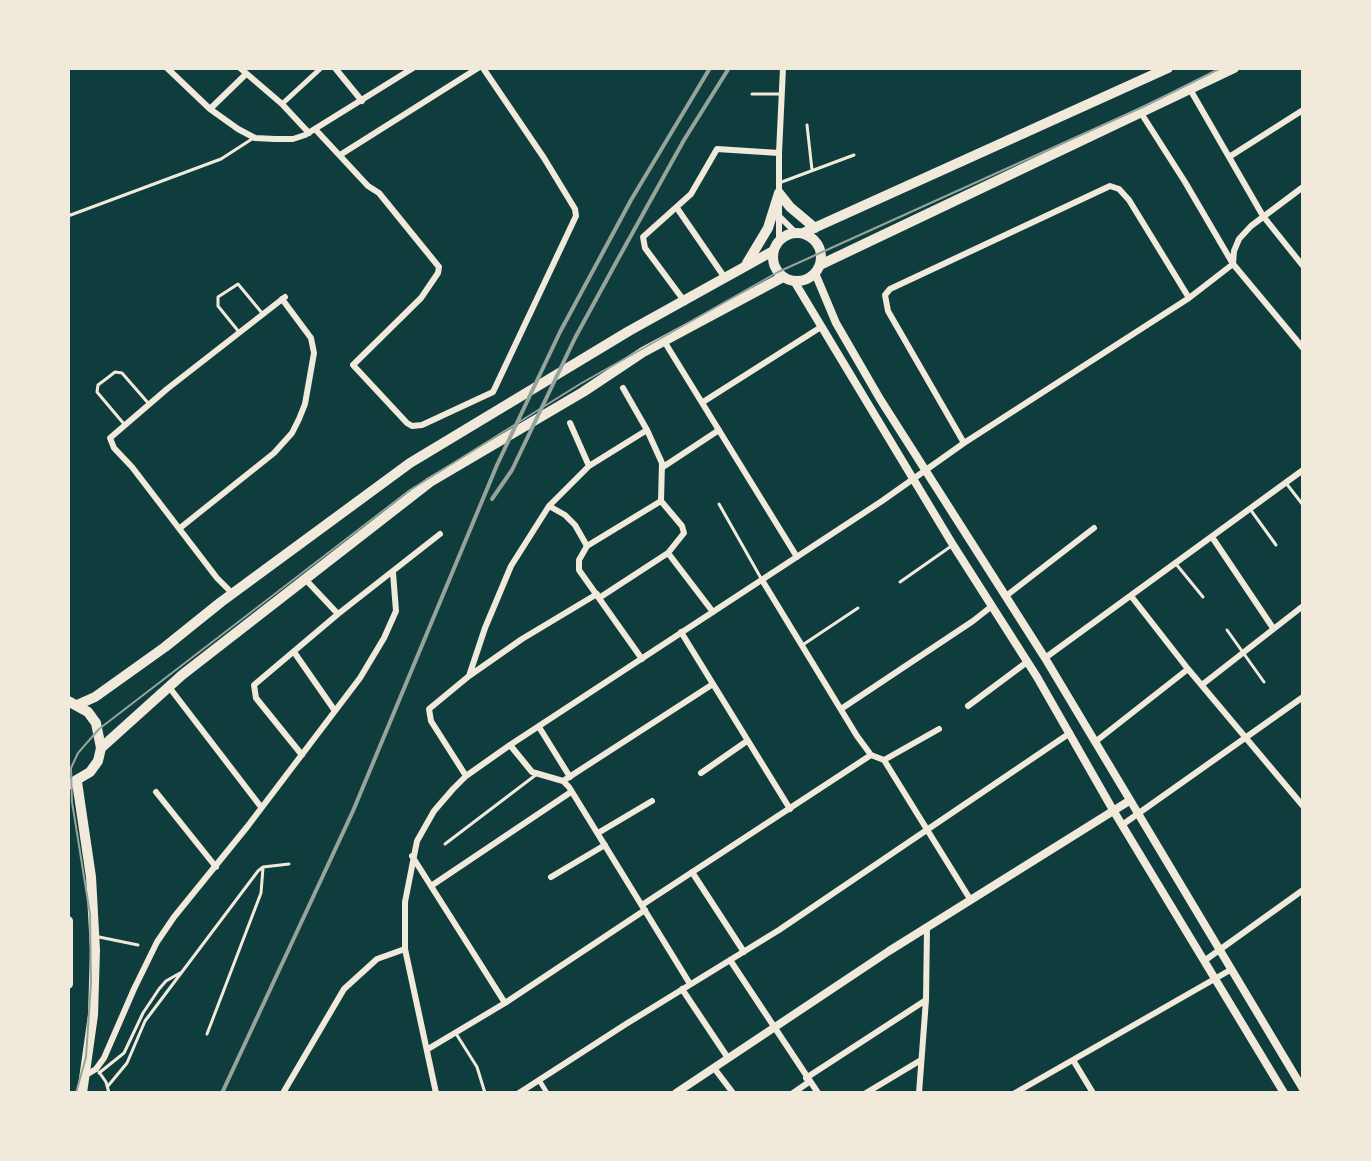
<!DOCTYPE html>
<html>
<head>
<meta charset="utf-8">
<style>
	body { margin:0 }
	#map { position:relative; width:1371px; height:1161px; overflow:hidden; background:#0f3d3e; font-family:Overpass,sans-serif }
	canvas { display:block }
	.frame { position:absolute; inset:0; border:70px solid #f1e9da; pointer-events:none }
</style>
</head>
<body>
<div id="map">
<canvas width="1371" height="1161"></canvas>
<div class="frame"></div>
</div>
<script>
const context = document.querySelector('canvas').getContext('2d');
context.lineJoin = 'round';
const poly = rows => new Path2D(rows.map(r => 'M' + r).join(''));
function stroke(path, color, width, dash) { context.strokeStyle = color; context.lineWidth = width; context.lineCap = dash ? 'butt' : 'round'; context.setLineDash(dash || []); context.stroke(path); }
stroke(poly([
	[752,94,780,94],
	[807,125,812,170],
	[779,183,854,155],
	[68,216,221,159,252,139],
	[239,332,218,306,218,297,238,284,262,313],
	[124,424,97,392,98,385,106,379,115,372,122,373,149,404],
	[1286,483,1303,505],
	[719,504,762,580],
	[1250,509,1276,545],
	[1176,564,1203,597],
	[900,582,950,547],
	[1227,630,1264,682],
	[801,646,858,608],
	[445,844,537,774],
	[99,937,138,945],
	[455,1032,477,1067,485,1093],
	[207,1034,261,893,263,868],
	[99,1072,106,1082,109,1093],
	[99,1073,124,1053,143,1013,159,989,166,981,180,973],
	[108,1086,127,1063,145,1021,258,871,263,867,289,864]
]), '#f1e9da', 3);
stroke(poly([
	[282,104,321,68],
	[539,1080,547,1093]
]), '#f1e9da', 5);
stroke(poly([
	[167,68,210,109,238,129,255,138,275,139,293,139,305,135,413,68],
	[240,68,282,104,309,133],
	[335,68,362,101],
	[1191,91,1263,216,1303,266],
	[210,109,246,74],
	[1141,113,1185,182,1233,264,1303,348],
	[315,129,368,186,379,193,439,267,438,273,421,298,353,365,407,423,412,426,422,425,493,392,576,216,575,209,544,158,483,68],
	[340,155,478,68],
	[1229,157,1303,110],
	[677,208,725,278],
	[781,218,796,233],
	[779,240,779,153,783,68],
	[685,302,645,248,643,237,691,194,717,149,779,153],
	[664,341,797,557],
	[703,402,821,327],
	[570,423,589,466],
	[964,443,888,311,885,295,890,289,1110,186,1119,189,1129,200,1189,298],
	[663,467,719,430],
	[549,506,565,515,575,525,587,546,579,560,579,570,642,659],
	[180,528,274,453,292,433,299,419,305,404,314,353,311,338,282,299],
	[1212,537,1273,628],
	[587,546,661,501,662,463,647,430,623,388],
	[668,553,713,612],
	[306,580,338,614],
	[762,580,857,736,871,755,884,760,970,899],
	[233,594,217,578,132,467,114,448,110,438,167,389,285,297],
	[1006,596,1094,528],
	[1131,596,1188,669,1303,806],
	[599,598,668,553,684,533,682,526,661,501],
	[681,632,790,809],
	[294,652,335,711],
	[1045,658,1303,470],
	[469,676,485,628,511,566,549,506,589,466,647,430],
	[1203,684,1303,606],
	[169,687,261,807],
	[968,706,1027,662],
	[841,709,973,621,992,606],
	[539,727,570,777],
	[1095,742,1188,669],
	[510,745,532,772,563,781,569,787,690,984],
	[302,755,256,698,254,685,338,614,440,534],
	[884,760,939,729],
	[701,773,747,741],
	[466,776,431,721,429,709,469,676,522,639,597,594],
	[563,781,713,684],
	[156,792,216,867],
	[1122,825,1303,697],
	[598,833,652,801],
	[412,856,505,1003],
	[692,872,744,952],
	[551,877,605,845],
	[431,886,571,792],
	[642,905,871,755],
	[730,960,818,1093],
	[1204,961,1303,890],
	[682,989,728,1058],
	[428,1049,505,1003,645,910],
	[1073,1060,1093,1093],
	[714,1068,733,1093],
	[86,1075,96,1069,104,1058,134,989,157,942,174,917,247,827,360,678,384,638,396,611,393,573],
	[806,1078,926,1000],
	[283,1093,344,989,377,959,405,949],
	[436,1093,405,949,405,902,417,841,434,811,453,789,466,776,510,745,882,501,964,443,1189,298,1233,264,1234,251,1239,239,1251,226,1303,187],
	[519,1093,626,1024,779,930,1070,733],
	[793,1093,809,1082],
	[866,1093,921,1060],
	[919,1093,926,1000,927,927],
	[1015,1093,1232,969]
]), '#f1e9da', 6);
stroke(poly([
	[815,273,836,323,880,399,1045,658,1303,1089],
	[794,281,953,545,1037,677,1113,810,1284,1093],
	[676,1093,889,951,1129,801]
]), '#f1e9da', 8);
stroke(poly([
	[779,193,790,207,815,228],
	'773 257a24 24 0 1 1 48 0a24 24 0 1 1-48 0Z',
	[803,233,1168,68],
	[747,263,768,228,779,193],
	[820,265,1234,68],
	[68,701,88,712,96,723,101,748,98,761,90,772,68,785],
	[77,705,95,697,165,647,221,602,410,463,629,331,773,251],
	[101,748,182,675,430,482,583,392,643,352,783,277],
	[77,782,91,877,95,950,93,1015,82,1093],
	[68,921,68,984]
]), '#f1e9da', 10);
stroke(poly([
	[76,1093,86,1057,91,983,90,914,72,802,71,768,78,753,99,729,410,490,580,384,778,272,1145,106,1221,68]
]), '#97a49c', 2);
stroke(poly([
	[492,499,512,470,575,338,618,259,684,140,729,68],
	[222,1093,353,811,497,465,560,332,631,200,710,68]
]), '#97a49c', 4);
</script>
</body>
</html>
